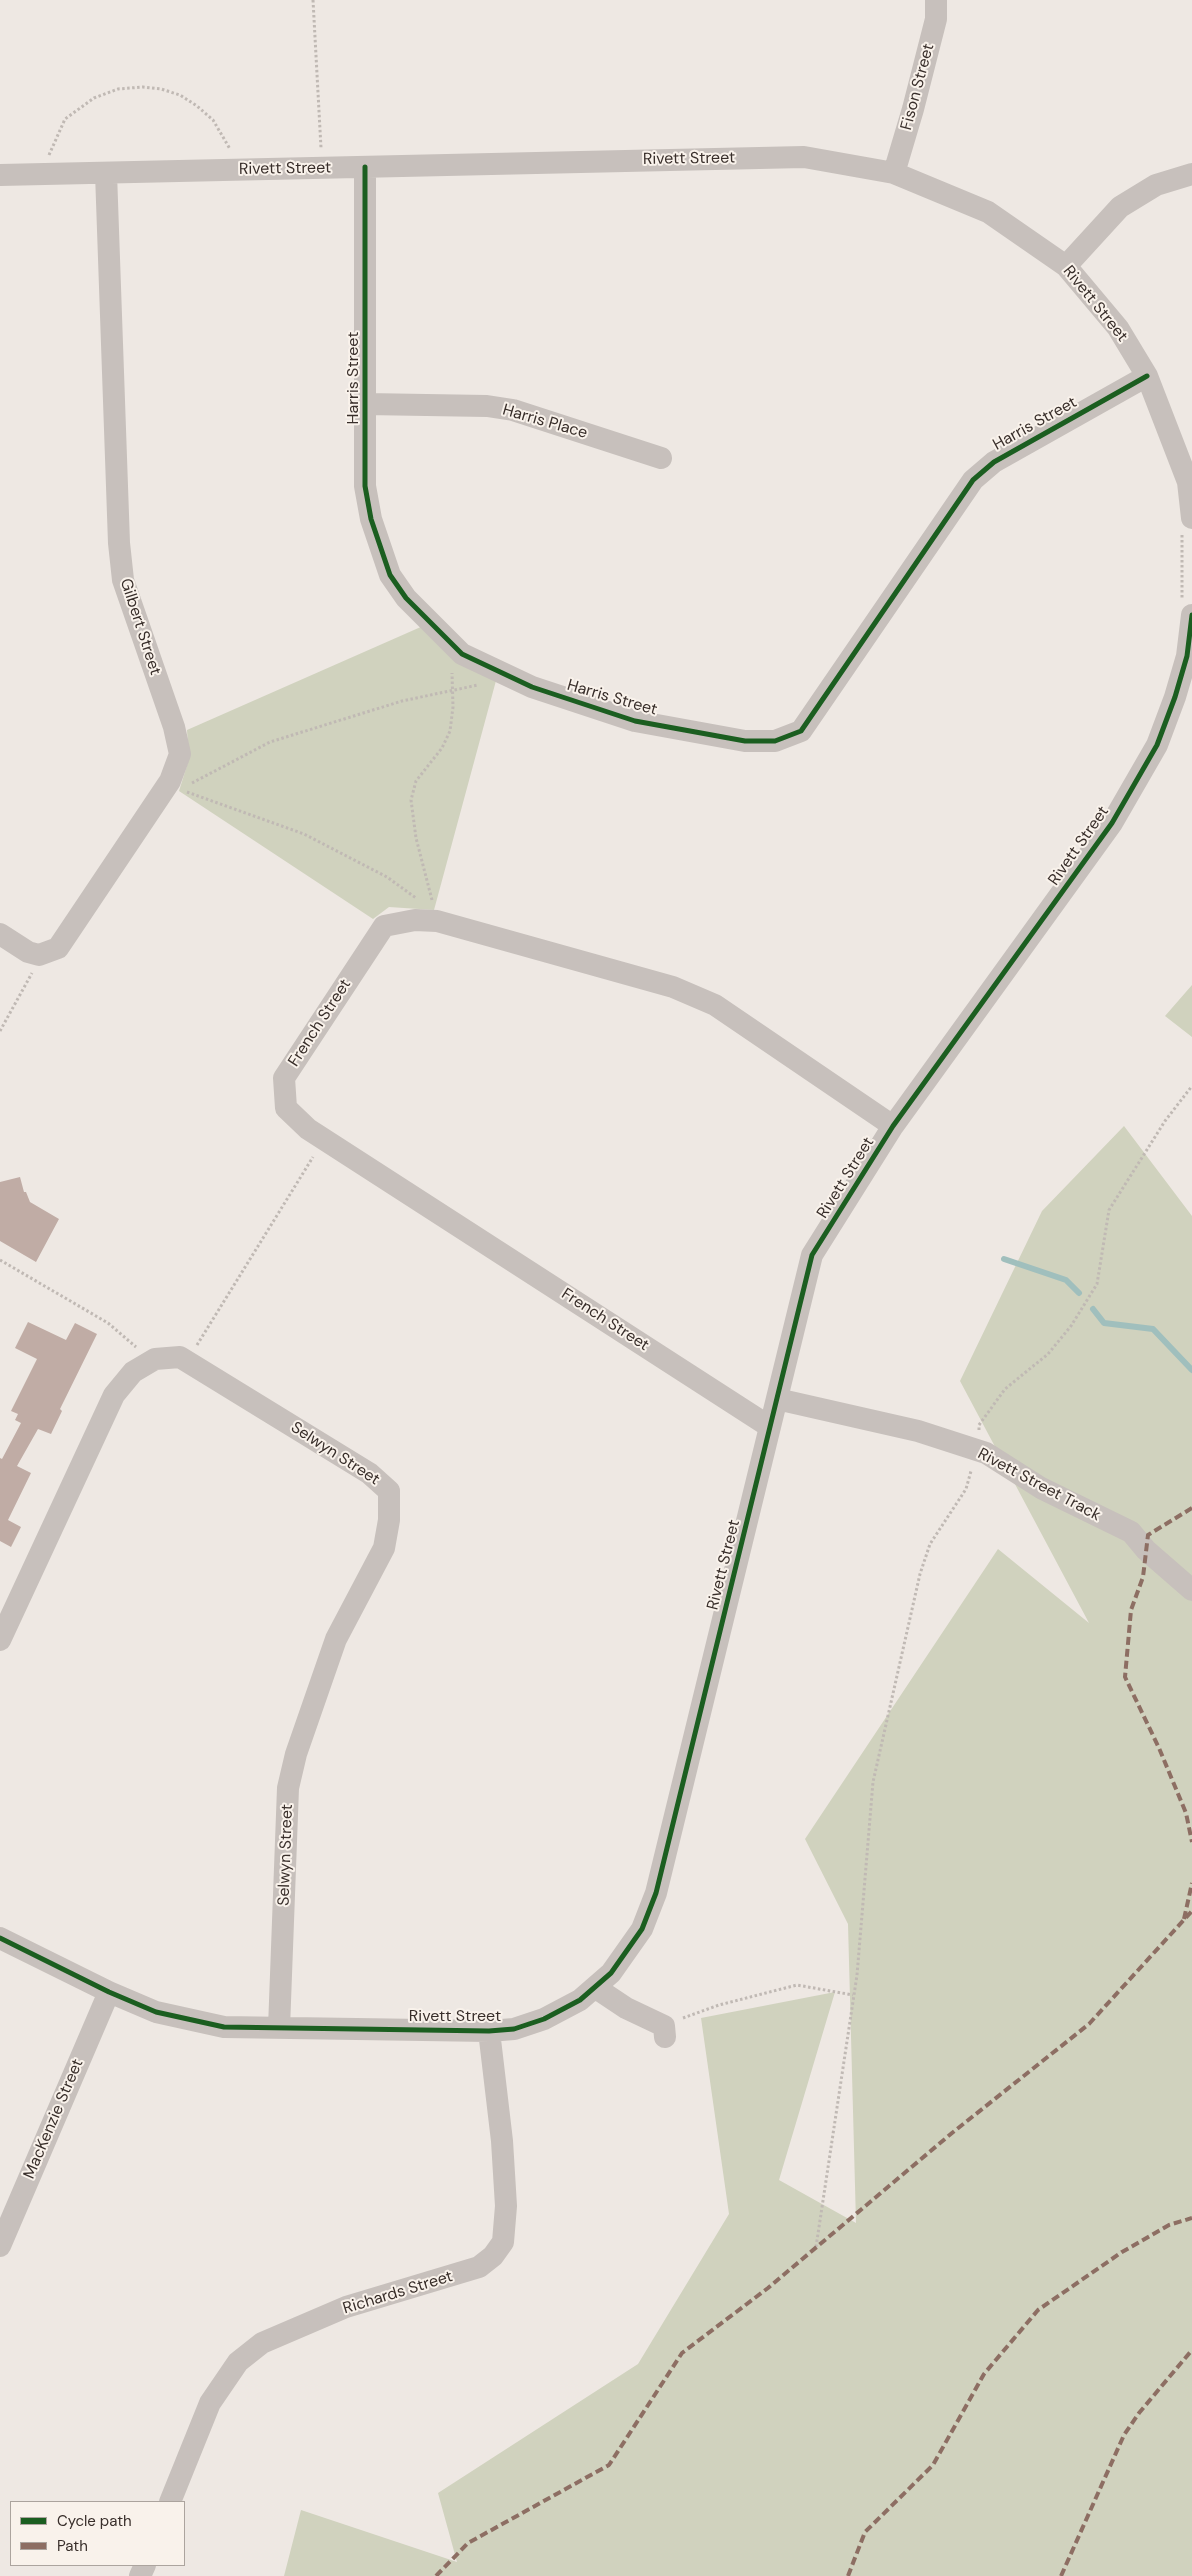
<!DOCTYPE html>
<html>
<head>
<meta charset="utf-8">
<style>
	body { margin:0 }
	#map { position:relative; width:1192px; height:2576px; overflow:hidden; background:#eee8e3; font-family:"DM Sans",sans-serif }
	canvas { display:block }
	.legend { position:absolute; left:10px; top:2501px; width:175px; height:65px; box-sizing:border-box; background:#f9f2eb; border:1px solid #aca49e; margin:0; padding:6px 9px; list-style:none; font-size:15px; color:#382e2a }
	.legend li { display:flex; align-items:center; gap:10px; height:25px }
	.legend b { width:25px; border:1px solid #aca49e }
</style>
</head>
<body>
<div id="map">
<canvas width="1192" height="2576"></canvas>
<ul class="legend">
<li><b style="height:6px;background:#1b5e20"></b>Cycle path</li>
<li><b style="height:6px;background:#8d6e63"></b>Path</li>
</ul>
</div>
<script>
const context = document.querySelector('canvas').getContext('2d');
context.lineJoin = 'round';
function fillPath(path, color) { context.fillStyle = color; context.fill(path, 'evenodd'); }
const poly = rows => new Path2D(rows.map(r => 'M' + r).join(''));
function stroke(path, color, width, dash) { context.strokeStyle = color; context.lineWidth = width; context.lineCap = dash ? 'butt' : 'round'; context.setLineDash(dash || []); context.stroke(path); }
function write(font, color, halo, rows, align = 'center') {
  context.font = font + ' "DM Sans",sans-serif'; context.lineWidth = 4; context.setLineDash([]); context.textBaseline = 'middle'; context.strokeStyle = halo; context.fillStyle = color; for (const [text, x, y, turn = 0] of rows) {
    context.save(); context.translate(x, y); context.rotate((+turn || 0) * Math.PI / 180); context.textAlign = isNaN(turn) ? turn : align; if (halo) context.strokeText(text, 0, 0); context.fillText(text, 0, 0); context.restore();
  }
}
fillPath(poly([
	[423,626,497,677,434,910,389,907,373,919,179,791,189,759,187,730],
	[1192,985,1192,1037,1165,1016],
	[1124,1126,1192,1216,1192,2576,284,2576,301,2510,457,2562,438,2493,638,2364,729,2214,701,2018,835,1992,779,2180,856,2223,848,1924,805,1839,998,1549,1089,1623,960,1381,1042,1211]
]), '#d0d2be');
stroke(poly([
	[1004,1259,1066,1280,1079,1293],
	[1093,1309,1104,1323,1153,1329,1192,1370]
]), '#a0bfbd', 6);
fillPath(poly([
	[20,1177,24,1192,26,1192,30,1202,59,1219,36,1262,0,1241,0,1182],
	[28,1322,66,1340,75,1323,97,1334,60,1409,62,1411,51,1434,38,1429,17,1466,31,1473,8,1520,21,1527,11,1547,0,1541,0,1458,2,1459,21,1423,15,1420,18,1414,11,1411,37,1359,15,1348]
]), '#c0aca5');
stroke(poly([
	[313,0,321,148],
	[49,155,65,119,94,98,118,89,143,87,161,89,180,95,197,106,213,120,230,149],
	[1182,535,1182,598],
	[192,783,270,742,402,701,478,685],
	[187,792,304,834,387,877,416,898],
	[432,900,416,838,411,800,416,781,442,748,450,731,453,707,452,673],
	[0,1031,32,973],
	[0,1260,108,1323,136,1347],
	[197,1345,313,1157],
	[979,1430,979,1425,1005,1389,1048,1354,1071,1326,1097,1284,1109,1210,1165,1121,1192,1086],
	[683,2018,719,2005,797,1985,853,1995],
	[816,2247,857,1975,873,1782,920,1574,930,1544,966,1489,971,1471]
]), '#c0b9b4', 3, [2.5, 2.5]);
stroke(poly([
	[365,167,365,486,371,519,390,575,406,598,462,654,532,687,635,721,745,741,775,741,801,731,973,480,994,462,1147,376],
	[894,173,913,109,936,19,936,0],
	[0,175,804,157,894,173,988,212,1066,266,1118,328,1147,376,1188,482,1192,518],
	[1066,266,1120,207,1156,185,1192,174],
	[366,404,487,406,513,410,661,458],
	[0,934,28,952,39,955,58,948,170,781,180,754,174,727,123,580,119,543,106,173],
	[777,1399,918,1431,986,1453,1041,1488,1131,1532,1146,1550,1192,1590],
	[770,1427,308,1129,286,1108,284,1078,384,926,415,920,437,921,673,987,715,1005,893,1126],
	[0,1640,114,1395,133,1372,155,1359,180,1357,369,1473,389,1491,389,1520,384,1548,336,1639,296,1754,288,1788,279,2028],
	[0,1938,109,1992,156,2012,224,2027,489,2031,514,2029,544,2019,580,2000,611,1973,642,1929,656,1893,812,1255,893,1126,1112,823,1157,745,1175,697,1187,656,1192,615],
	[596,1988,626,2008,664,2026,665,2037],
	[0,2246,109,1992],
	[170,2502,210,2403,238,2362,262,2343,346,2307,479,2267,493,2256,503,2242,506,2206,502,2141,489,2031],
	[140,2576,145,2565]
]), '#c7c0bc', 22);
stroke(poly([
	[1192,1508,1148,1535,1143,1577,1131,1610,1125,1677,1159,1748,1186,1813,1192,1842],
	[1184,1919,1192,1883],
	[436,2576,468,2543,609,2465,682,2353,768,2288,952,2133,1089,2024,1192,1911],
	[848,2576,865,2532,933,2465,984,2374,1038,2310,1122,2252,1169,2225,1192,2218],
	[1061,2576,1124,2435,1139,2413,1192,2350]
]), '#8d6e63', 4, [8, 4]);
stroke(poly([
	[365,167,365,486,371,519,390,575,406,598,462,654,532,687,635,721,745,741,775,741,801,731,973,480,994,462,1147,376],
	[0,1938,109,1992,156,2012,224,2027,489,2031,514,2029,544,2019,580,2000,611,1973,642,1929,656,1893,812,1255,893,1126,1112,823,1157,745,1175,697,1187,656,1192,615]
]), '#1b5e20', 5);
write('16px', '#382e2a', '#f9f2eb', [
	["Fison Street",918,87,-75],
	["Rivett Street",689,159,-1],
	["Rivett Street",285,169,-1],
	["Rivett Street",1095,304,51],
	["Harris Street",354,378,-90],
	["Harris Place",545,422,16],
	["Harris Street",1035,424,-29],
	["Gilbert Street",140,627,72],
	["Harris Street",612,698,16],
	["Rivett Street",1079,846,-55],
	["French Street",320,1023,-57],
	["Rivett Street",846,1178,-58],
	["French Street",605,1320,33],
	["Selwyn Street",335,1454,33],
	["Rivett Street Track",1039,1485,28],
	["Rivett Street",724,1565,-76],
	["Selwyn Street",286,1855,-88],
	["Rivett Street",455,2017],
	["MacKenzie Street",54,2119,-67],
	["Richards Street",398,2293,-17]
]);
</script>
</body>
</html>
